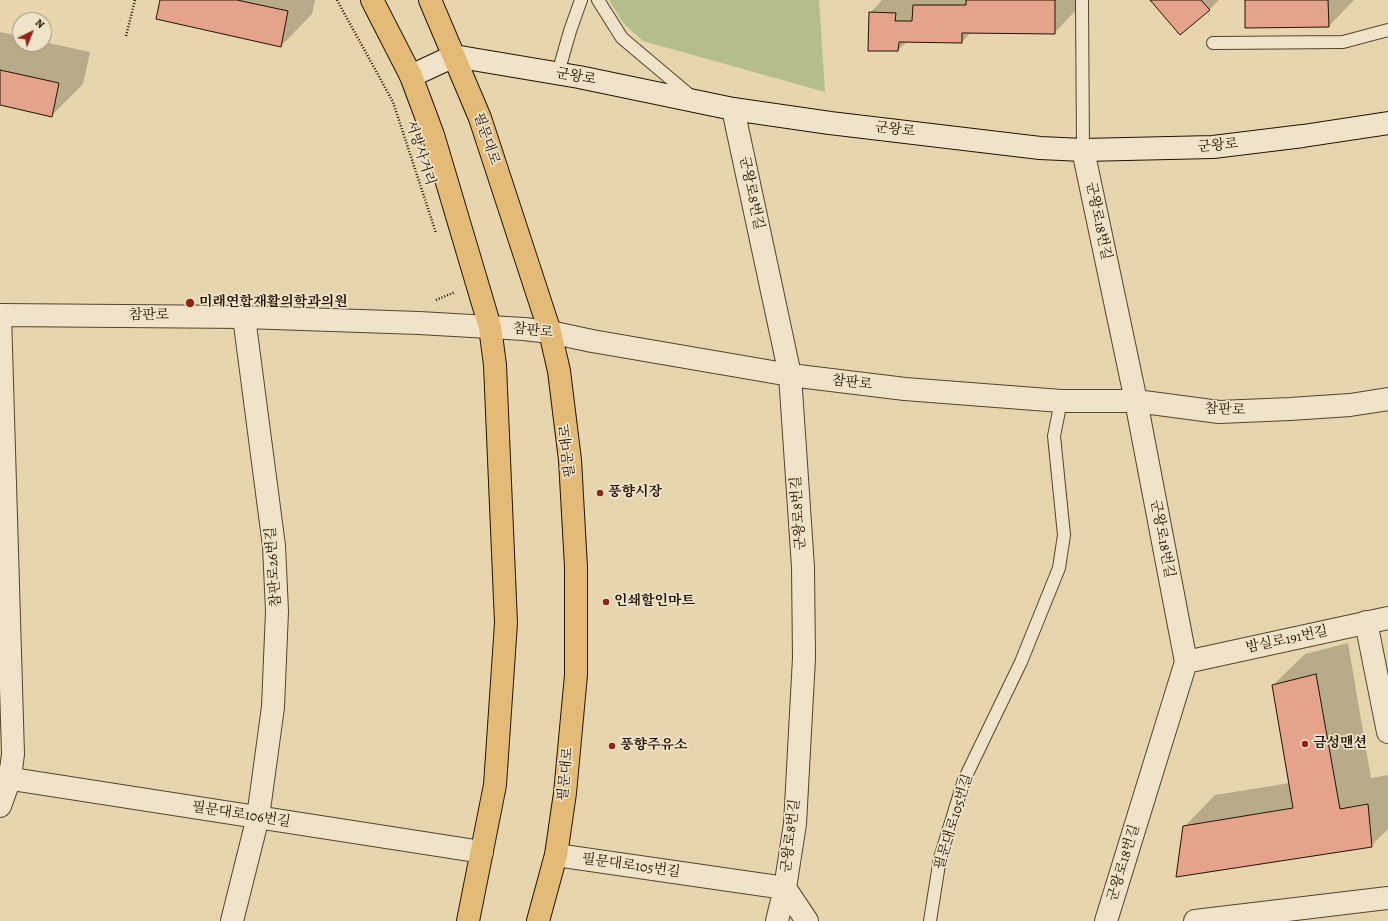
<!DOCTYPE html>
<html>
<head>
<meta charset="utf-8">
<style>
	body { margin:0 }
	#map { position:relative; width:1388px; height:921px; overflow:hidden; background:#e7d6ad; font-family:Alegreya,serif }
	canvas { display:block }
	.north { position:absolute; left:12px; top:12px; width:40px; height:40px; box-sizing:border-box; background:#efe4ca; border:1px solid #9d907a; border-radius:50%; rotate:43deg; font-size:11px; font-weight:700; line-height:16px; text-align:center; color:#221301 }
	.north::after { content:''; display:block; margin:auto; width:14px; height:18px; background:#8f2418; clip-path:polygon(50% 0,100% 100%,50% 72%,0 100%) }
</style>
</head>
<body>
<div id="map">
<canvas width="1388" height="921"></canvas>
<div class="north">N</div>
</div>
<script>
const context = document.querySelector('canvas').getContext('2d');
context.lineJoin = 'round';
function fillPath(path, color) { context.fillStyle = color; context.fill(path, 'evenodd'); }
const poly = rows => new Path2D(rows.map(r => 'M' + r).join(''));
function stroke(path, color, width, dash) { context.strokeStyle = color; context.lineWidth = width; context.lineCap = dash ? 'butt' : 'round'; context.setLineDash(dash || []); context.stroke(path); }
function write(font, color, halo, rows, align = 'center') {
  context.font = font + ' Alegreya,"Noto Serif KR",serif'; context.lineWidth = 3.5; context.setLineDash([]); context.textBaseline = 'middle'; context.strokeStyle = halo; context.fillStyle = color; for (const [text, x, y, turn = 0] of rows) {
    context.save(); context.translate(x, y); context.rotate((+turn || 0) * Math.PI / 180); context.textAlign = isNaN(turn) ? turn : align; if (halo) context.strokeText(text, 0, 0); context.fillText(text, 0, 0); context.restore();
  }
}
fillPath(poly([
	[609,0,819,0,825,92,643,41,624,24]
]), '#b4be8b');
fillPath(poly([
	[161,0,315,0,312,14,281,46],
	[882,0,1086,0,1054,33,971,32,962,42,908,41,898,50,869,50,870,13],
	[1152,0,1219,0,1209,10],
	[1246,0,1354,0,1329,26],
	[0,32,20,36,20,44,44,44,44,42,90,52,83,84,51,116,0,104],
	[1348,643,1371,778,1388,775,1388,829,1371,846,1184,827,1215,795,1290,783,1273,685,1305,654]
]), '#0003');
const building = poly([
	[160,0,237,0,288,11,281,47,156,19,160,0],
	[966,0,1055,0,1055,34,962,33,962,43,899,42,898,51,868,51,869,12,896,13,895,21,912,21,913,5,966,5,966,0],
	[1150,0,1201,0,1210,10,1180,35,1150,0],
	[1245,0,1328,0,1329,27,1245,28,1245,0],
	[0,70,59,83,52,117,0,105,0,70],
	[1316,674,1340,809,1368,804,1372,847,1176,877,1183,826,1293,808,1272,685,1316,674]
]);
fillPath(building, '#e6a38c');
stroke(building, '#221301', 1);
const service = poly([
	[598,0,622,38,692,97],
	[1082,0,1083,150],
	[1213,43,1343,42,1388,30],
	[558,73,570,31,581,0],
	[930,921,940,858,964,780,1021,662,1059,568,1064,535,1054,436,1061,401]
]);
const minor = poly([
	[733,109,790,375,803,567,804,658,795,824,785,888,777,921],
	[1083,150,1136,401,1186,662,1106,921],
	[0,315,244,317,419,323,524,329,550,332,592,341,790,375,905,389,1061,401,1136,401,1219,412,1290,409,1350,405,1388,399],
	[1366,622,1388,732],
	[1186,662,1388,618],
	[0,777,482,852],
	[0,806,10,778,13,754,0,315],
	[556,855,785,888,807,921],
	[232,921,258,817,273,707,277,611,274,546,244,317],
	[1195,921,1388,898]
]);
const secondary = poly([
	[411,76,454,56,579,77,733,109,830,123,1040,148,1083,150,1213,147,1303,136,1388,123]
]);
const primary = poly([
	[372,0,411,76,433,135,490,327,495,365,506,623,495,785,468,921],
	[430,0,480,118,550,332,559,371,570,460,576,567,576,675,565,793,556,855,538,921]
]);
stroke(service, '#53442c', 14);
stroke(minor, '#53442c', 24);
stroke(secondary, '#221301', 24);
stroke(primary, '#221301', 24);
stroke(poly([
	[337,0,393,102,436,233],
	[126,36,135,0],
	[436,300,455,292]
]), '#221301', 2.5, [1, 2]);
stroke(service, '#efe4ca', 12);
stroke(minor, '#efe4ca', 22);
stroke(secondary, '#efe4ca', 22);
stroke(primary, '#e4bb76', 22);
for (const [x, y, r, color] of [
	[190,303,5,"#8f2418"],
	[600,493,4,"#8f2418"],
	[606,602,4,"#8f2418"],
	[1305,744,4,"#8f2418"],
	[612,746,4,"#8f2418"]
]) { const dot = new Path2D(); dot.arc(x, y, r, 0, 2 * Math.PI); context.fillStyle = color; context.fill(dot); stroke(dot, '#efe4ca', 1.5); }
write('14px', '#221301', '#efe4ca', [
	["군왕로",576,77,10],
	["군왕로",895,130,7],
	["필문대로",486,139,71],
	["군왕로",1218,146,-5],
	["서방사거리",420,153,72],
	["군왕로8번길",751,193,78],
	["군왕로18번길",1098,221,78],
	["참판로",149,316],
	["참판로",533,331,6],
	["참판로",852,383,7],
	["참판로",1225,410,2],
	["필문대로",568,451,-96],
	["군왕로8번길",799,513,-94],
	["군왕로18번길",1162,539,79],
	["참판로26번길",274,567,-94],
	["밤실로191번길",1287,640,-12],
	["필문대로",566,774,-84],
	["필문대로106번길",241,815,9],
	["필문대로105번길",954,822,-73],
	["군왕로8번길",791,836,-83],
	["군왕로18번길",1124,863,-73],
	["필문대로105번길",631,866,8]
]);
write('bold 14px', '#221301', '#efe4ca', [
	["미래연합재활의학과의원",199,303],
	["풍향시장",608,493],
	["인쇄할인마트",614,602],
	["금성맨션",1313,744],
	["풍향주유소",620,746]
], 'left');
</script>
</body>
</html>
